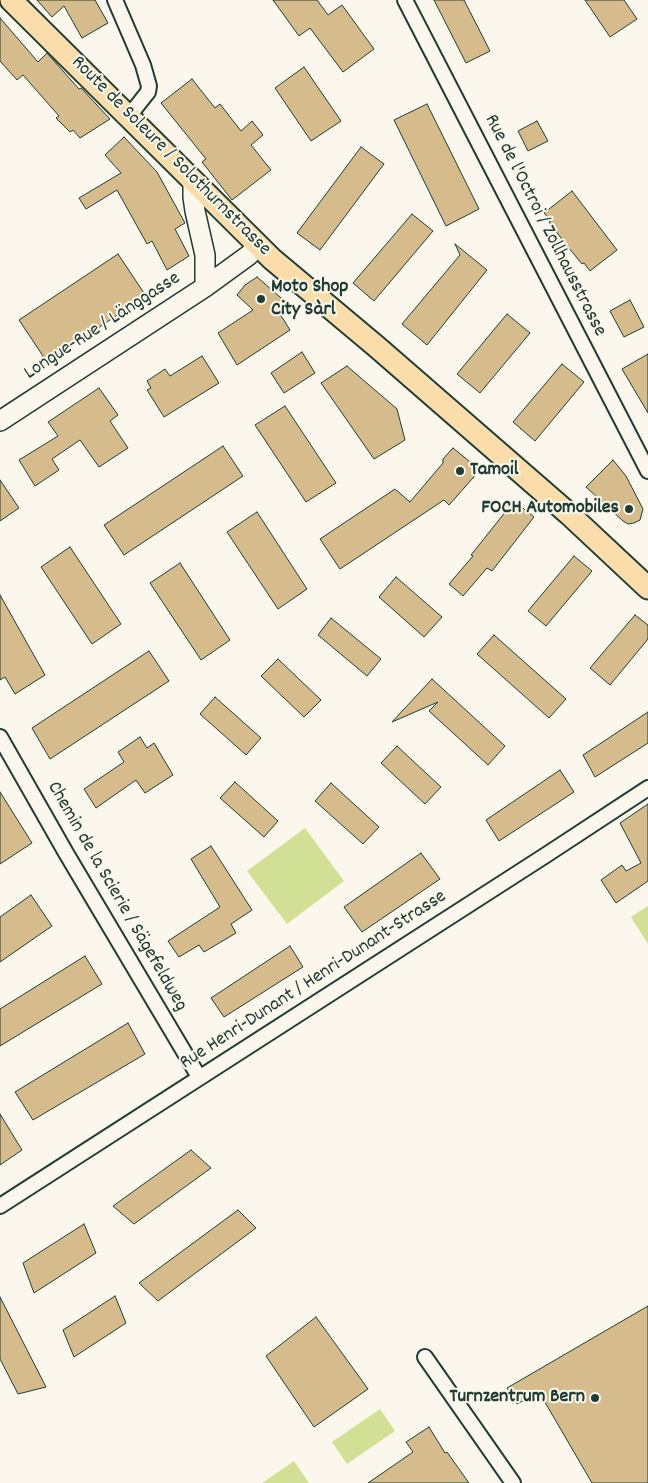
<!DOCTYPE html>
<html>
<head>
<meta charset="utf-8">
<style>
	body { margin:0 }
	canvas { display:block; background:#fbf7ec }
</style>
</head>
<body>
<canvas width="648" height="1483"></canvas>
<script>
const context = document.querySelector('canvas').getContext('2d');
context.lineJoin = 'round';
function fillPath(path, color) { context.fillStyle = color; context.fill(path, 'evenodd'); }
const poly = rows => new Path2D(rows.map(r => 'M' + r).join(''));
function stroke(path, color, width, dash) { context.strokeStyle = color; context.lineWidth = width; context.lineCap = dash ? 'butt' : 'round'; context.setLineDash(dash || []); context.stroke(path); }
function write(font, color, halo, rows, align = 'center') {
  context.font = font + ' Dekko,sans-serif'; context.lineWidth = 4; context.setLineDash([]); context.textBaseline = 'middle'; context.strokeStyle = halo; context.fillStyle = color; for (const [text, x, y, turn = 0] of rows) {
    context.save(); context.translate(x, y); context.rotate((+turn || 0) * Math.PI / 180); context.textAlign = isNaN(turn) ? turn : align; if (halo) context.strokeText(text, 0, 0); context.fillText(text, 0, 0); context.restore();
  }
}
fillPath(poly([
	[305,828,344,881,287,924,247,871],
	[648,906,648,944,631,917],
	[380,1409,395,1431,347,1464,332,1442],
	[294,1461,309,1483,262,1483]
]), '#d1e094');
const building = poly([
	[37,0,95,0,108,23,82,38,64,6,52,17,37,0],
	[273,0,317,0,328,15,342,5,374,49,343,72,310,28,299,36,273,0],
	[434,0,464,0,490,51,466,63,434,0],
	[585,0,624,0,637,19,610,37,585,0],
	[0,18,38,62,47,53,79,89,81,88,110,119,80,138,73,130,70,132,56,118,59,116,23,75,17,80,0,61,0,18],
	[304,67,341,121,311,141,275,88,304,67],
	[192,79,215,108,220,104,241,131,252,121,263,135,251,145,271,170,232,200,202,162,206,159,161,103,192,79],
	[427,104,479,209,446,226,394,120,427,104],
	[537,121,548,141,528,151,518,131,537,121],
	[124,137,157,172,185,223,175,229,189,256,167,270,152,241,147,244,117,190,86,209,79,198,121,173,105,155,124,137],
	[361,147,384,164,320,250,297,233,361,147],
	[572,191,617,250,590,271,584,263,582,264,564,242,549,222,551,221,544,213,572,191],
	[412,214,433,231,374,301,353,283,412,214],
	[455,244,487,270,427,345,402,324,460,255,455,244],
	[118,254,146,296,47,362,19,320,118,254],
	[257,277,288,304,280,314,290,330,237,365,218,333,253,310,237,295,245,285,257,277],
	[630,300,644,327,624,337,610,311,630,300],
	[507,314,530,333,480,393,457,374,507,314],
	[302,352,315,373,284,393,271,373,302,352],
	[648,354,648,413,622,369,648,354],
	[202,356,219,383,164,417,147,390,151,388,147,381,165,369,170,376,202,356],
	[562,364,584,382,535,441,513,422,562,364],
	[347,366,397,409,405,440,374,459,321,383,347,366],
	[99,388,118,415,110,421,128,448,99,467,80,440,52,459,59,470,35,486,19,460,58,436,48,422,99,388],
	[285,406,336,483,306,502,255,425,285,406],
	[223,446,243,476,124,555,104,525,223,446],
	[453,448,480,470,449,505,444,500,340,569,320,539,395,489,410,502,443,463,443,459,453,448],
	[613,460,626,476,643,509,640,520,634,523,628,524,623,521,586,487,613,460],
	[0,480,19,508,0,521,0,480],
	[514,501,534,517,492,571,487,568,463,596,449,584,473,556,471,555,514,501],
	[257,512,307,589,278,609,227,532,257,512],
	[70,547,121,624,92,644,41,567,70,547],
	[574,556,592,571,546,626,528,611,574,556],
	[180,563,230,640,201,660,150,583,180,563],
	[396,577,442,617,424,637,379,597,396,577],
	[0,595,45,675,15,694,5,677,0,680,0,595],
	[635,615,648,625,648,639,610,685,590,668,635,615],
	[331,618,381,659,367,676,318,635,331,618],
	[494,635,566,699,549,718,477,654,494,635],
	[149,651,169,681,50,759,32,728,149,651],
	[278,659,321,700,304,717,261,676,278,659],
	[432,679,505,746,488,765,429,711,438,702,392,722,432,679],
	[215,697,261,738,246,755,200,714,215,697],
	[648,712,648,743,595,777,583,755,648,712],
	[140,737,147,748,154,743,173,775,145,793,136,780,96,808,84,789,124,762,118,752,140,737],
	[397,746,441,787,425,804,381,763,397,746],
	[560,770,574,792,499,841,486,820,560,770],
	[235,782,278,821,264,837,220,798,235,782],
	[331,783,379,827,363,844,315,801,331,783],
	[0,792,32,843,0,864,0,792],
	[648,804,648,881,616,903,601,880,622,865,626,871,641,863,620,823,648,804],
	[211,846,252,910,231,924,236,933,204,952,199,945,179,957,168,941,220,907,191,859,211,846],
	[421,853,440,879,362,932,344,907,421,853],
	[31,895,52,926,0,962,0,917,31,895],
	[290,946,303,967,224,1017,211,998,290,946],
	[85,956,102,984,0,1046,0,1009,85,956],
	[128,1023,145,1054,33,1120,15,1092,128,1023],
	[0,1114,22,1150,0,1165,0,1114],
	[191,1150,211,1168,134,1224,113,1206,191,1150],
	[238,1210,256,1228,158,1301,139,1283,238,1210],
	[84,1224,96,1253,34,1293,23,1263,84,1224],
	[115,1296,126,1323,74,1357,63,1330,115,1296],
	[0,1297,46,1387,18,1394,0,1359,0,1297],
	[648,1306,648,1483,592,1483,539,1392,517,1404,507,1388,648,1306],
	[316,1317,368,1389,314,1427,266,1356,316,1317],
	[429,1427,445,1453,447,1452,469,1483,368,1483,413,1452,406,1442,429,1427]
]);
fillPath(building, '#d6bc8c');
stroke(building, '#1f3d34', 1);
const street = poly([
	[115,0,143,65,149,86,148,92,129,116],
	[405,0,648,471],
	[0,737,66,853,199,1077],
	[0,1206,546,855,648,788],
	[425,1357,513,1483]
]);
const secondary = poly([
	[193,181,193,197,195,211,205,255,205,287],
	[0,421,205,287,249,255,258,245]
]);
const primary = poly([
	[11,0,272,259,377,347,569,514,648,588]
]);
stroke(street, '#1f3d34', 18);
stroke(secondary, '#1f3d34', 22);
stroke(primary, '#1f3d34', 25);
stroke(street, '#fbf7ec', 14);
stroke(secondary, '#fbf7ec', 19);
stroke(primary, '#fbddab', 21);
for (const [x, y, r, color] of [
	[261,299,5,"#1f3d34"],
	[460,471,5,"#1f3d34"],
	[629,509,5,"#1f3d34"],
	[595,1398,5,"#1f3d34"]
]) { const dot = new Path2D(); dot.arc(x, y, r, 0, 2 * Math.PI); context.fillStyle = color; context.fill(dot); stroke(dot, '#fbf7ec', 2); }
write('20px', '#1f3d34', '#fbf7ec', [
	["Route de Soleure / Solothurnstrasse",170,157,45],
	["Rue de l'Octroi / Zollhausstrasse",544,226,63],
	["Longue-Rue / Länggasse",103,327,-33],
	["Chemin de la Scierie / Sägefeldweg",116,897,60],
	["Rue Henri-Dunant / Henri-Dunant-Strasse",314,981,-33]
]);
write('bold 20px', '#1f3d34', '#fbf7ec', [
	["Moto Shop",271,288],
	["City Sàrl",271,311],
	["Tamoil",470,471],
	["FOCH Automobiles",619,509,"right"],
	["Turnzentrum Bern",585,1398,"right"]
], 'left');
</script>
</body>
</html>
